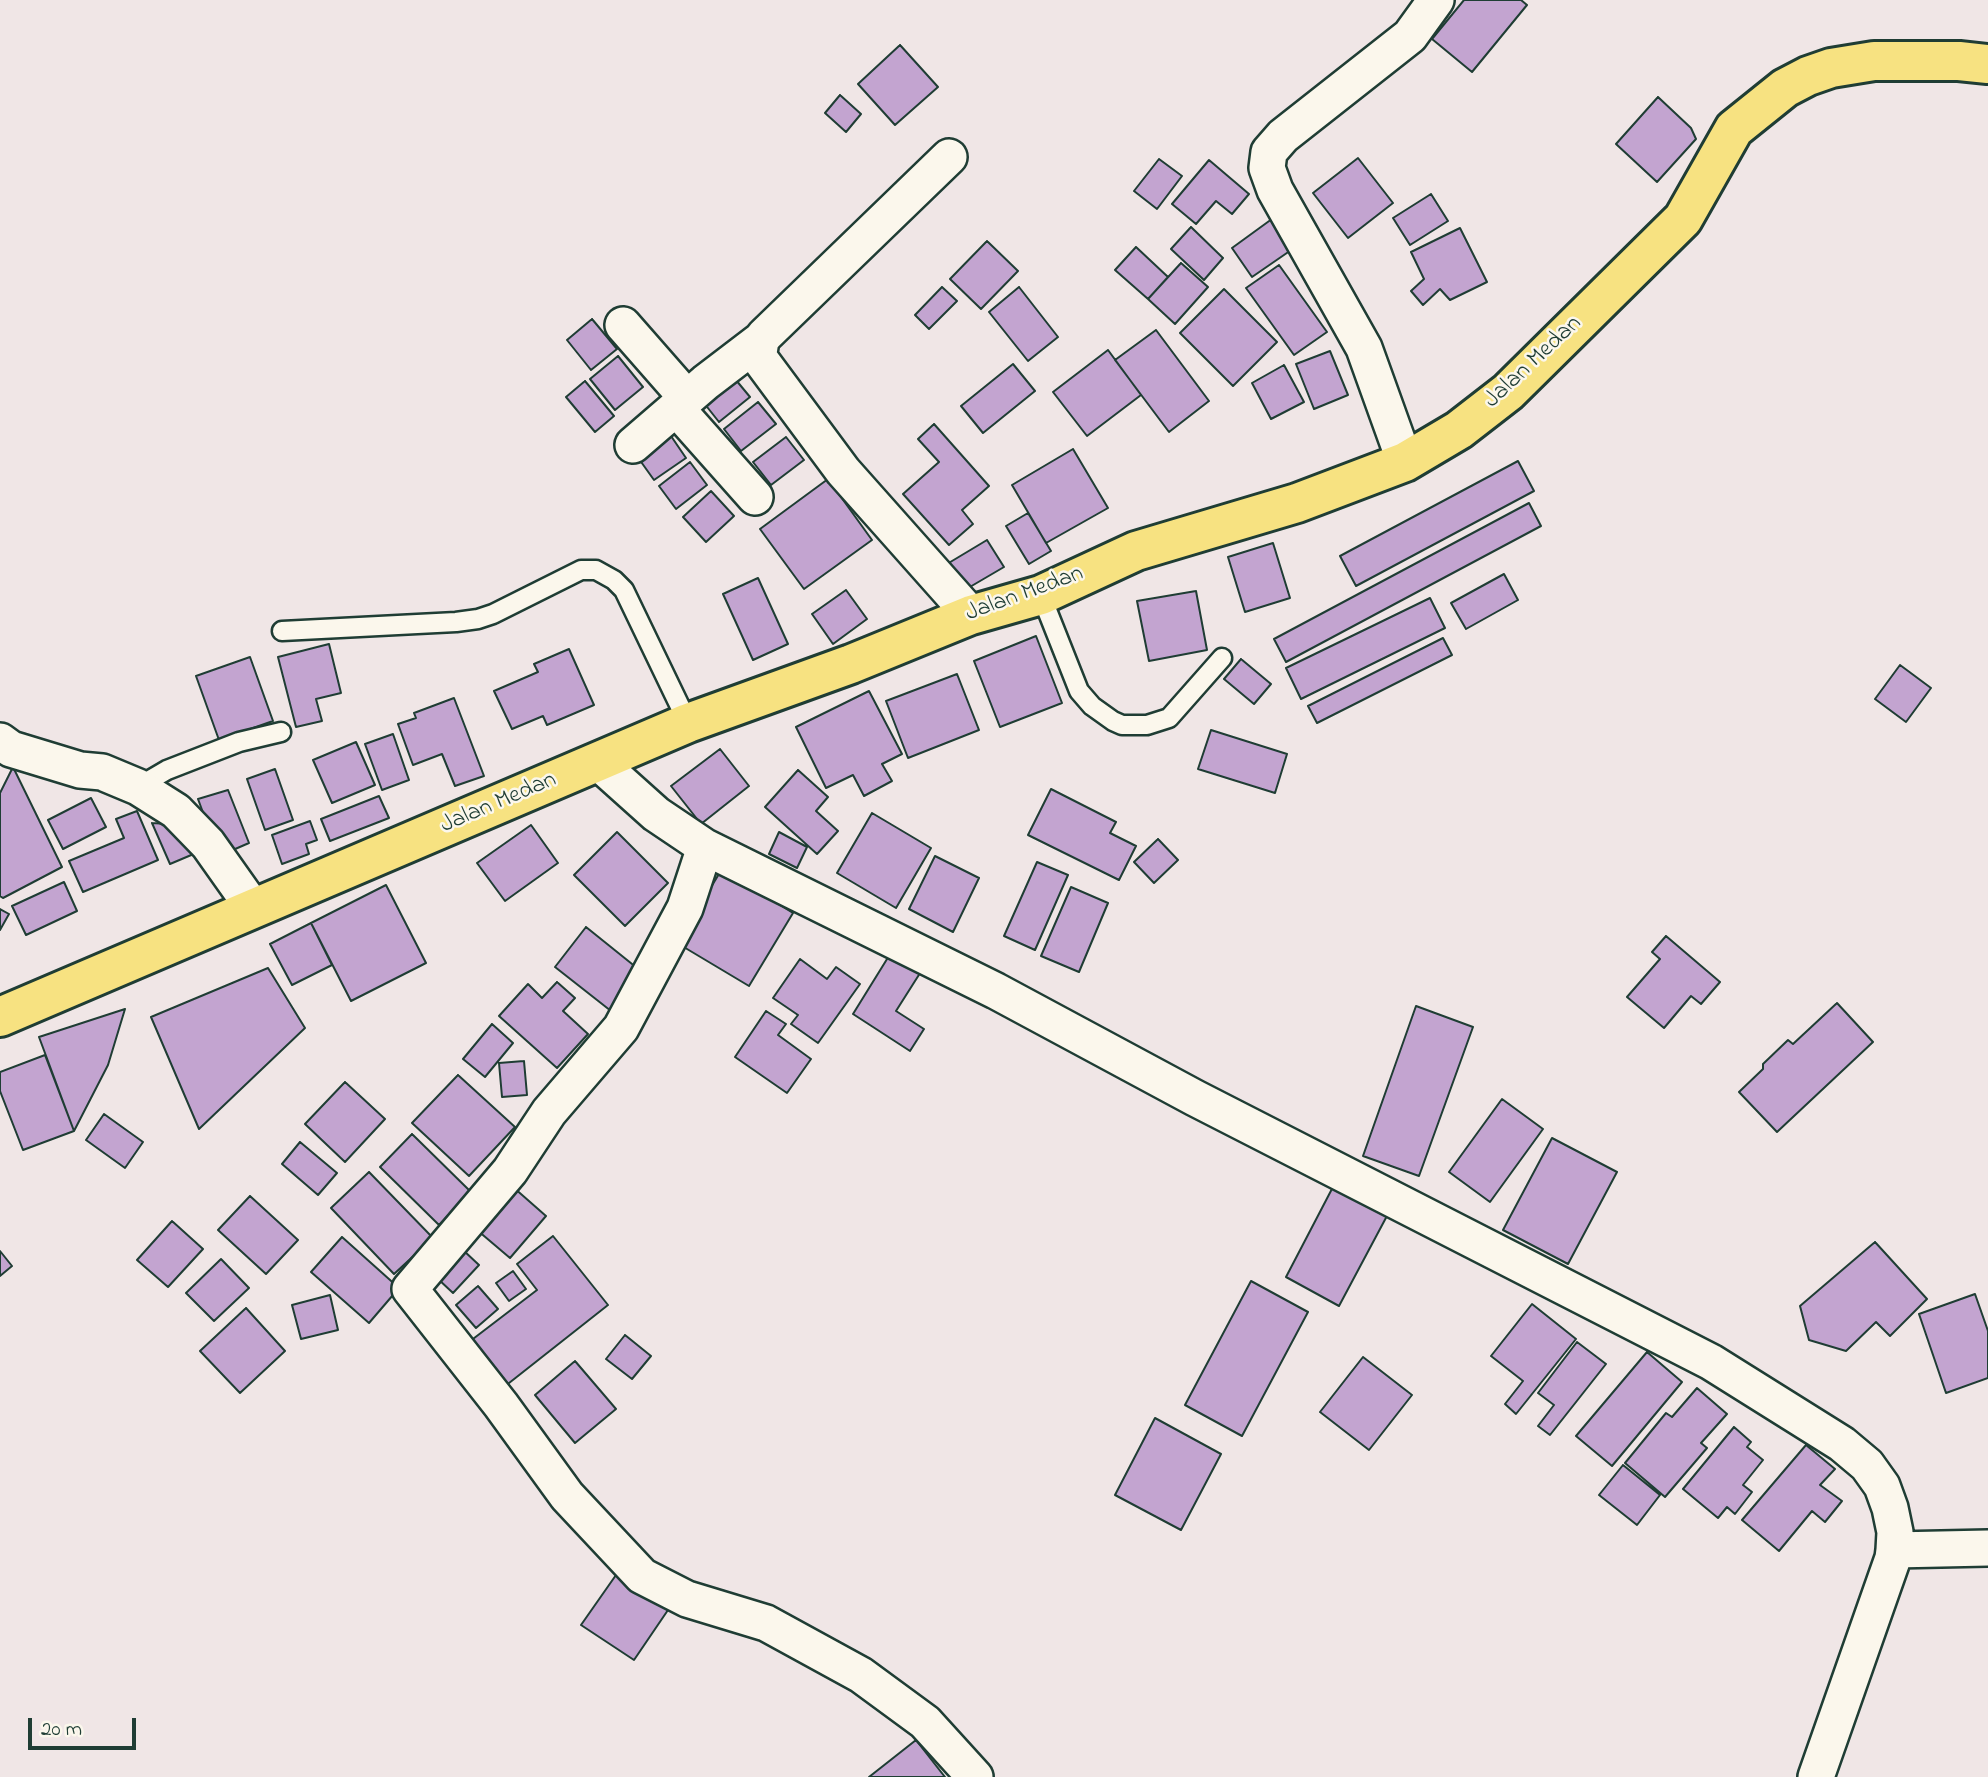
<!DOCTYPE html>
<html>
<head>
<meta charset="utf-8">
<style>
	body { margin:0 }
	#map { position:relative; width:1988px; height:1777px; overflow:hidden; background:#f0e6e6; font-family:"Indie Flower",sans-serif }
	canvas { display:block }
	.scale { position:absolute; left:28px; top:1718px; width:108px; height:32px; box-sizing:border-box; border:4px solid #1f3d34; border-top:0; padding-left:9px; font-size:21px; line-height:24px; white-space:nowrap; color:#1f3d34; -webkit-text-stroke:5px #fbf7ec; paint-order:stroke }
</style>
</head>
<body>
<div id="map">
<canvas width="1988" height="1777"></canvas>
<div class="scale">20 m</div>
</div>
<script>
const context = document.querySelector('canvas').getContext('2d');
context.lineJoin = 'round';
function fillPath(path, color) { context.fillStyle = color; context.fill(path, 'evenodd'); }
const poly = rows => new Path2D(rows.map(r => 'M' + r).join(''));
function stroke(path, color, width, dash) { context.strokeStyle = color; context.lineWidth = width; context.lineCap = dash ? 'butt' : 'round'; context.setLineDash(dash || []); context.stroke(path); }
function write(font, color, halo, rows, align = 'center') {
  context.font = font + ' "Indie Flower",sans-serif'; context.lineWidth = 5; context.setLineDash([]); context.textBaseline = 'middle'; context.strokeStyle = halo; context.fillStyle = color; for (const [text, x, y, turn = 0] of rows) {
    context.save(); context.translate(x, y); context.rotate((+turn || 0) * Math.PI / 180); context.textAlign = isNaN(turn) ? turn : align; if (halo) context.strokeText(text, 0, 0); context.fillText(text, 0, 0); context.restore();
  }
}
const building = poly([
	[1464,0,1521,0,1527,5,1472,72,1432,39,1464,0],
	[900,45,938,87,895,125,858,84,900,45],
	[840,95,861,114,846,132,825,113,840,95],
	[1658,97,1691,128,1696,139,1657,182,1616,144,1658,97],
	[1358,158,1393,203,1348,238,1313,193,1358,158],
	[1159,159,1182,176,1157,209,1134,191,1159,159],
	[1209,160,1249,194,1232,214,1216,201,1196,224,1172,204,1209,160],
	[1431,194,1448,221,1410,245,1393,218,1431,194],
	[1276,216,1297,246,1252,277,1232,248,1276,216],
	[1191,227,1223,258,1204,280,1171,249,1191,227],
	[1460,228,1487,282,1450,300,1440,289,1423,305,1411,291,1424,279,1411,252,1460,228],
	[987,241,1018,271,981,309,950,279,987,241],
	[1136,247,1168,277,1148,299,1115,270,1136,247],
	[1181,263,1208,287,1175,324,1148,299,1181,263],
	[1279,265,1327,332,1294,355,1246,288,1279,265],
	[942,287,957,301,929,329,915,315,942,287],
	[1019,287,1058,337,1028,361,989,312,1019,287],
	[1224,289,1277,342,1233,386,1180,333,1224,289],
	[592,319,617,349,591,370,567,340,592,319],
	[1156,330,1209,401,1169,432,1115,360,1156,330],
	[1108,350,1141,395,1087,436,1053,392,1108,350],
	[1330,351,1348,395,1314,409,1296,364,1330,351],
	[618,356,643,387,615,410,590,379,618,356],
	[1013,364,1035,391,983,433,961,406,1013,364],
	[1284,365,1304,402,1271,419,1252,383,1284,365],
	[731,374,750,397,719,422,700,398,731,374],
	[585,381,614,416,595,432,566,397,585,381],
	[758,402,776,424,741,451,724,429,758,402],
	[934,424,989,486,962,510,973,524,949,545,903,494,939,462,918,439,934,424],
	[671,436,686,458,654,480,639,459,671,436],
	[786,437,804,460,771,485,753,462,786,437],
	[1073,449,1108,508,1046,543,1012,485,1073,449],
	[1518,461,1534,491,1356,586,1340,556,1518,461],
	[690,462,707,485,676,509,659,486,690,462],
	[828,479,872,540,804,589,760,529,828,479],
	[711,491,734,516,706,542,683,517,711,491],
	[1529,503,1541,526,1286,662,1274,639,1529,503],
	[1028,513,1051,551,1029,564,1006,526,1028,513],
	[987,540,1004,567,963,591,947,564,987,540],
	[1273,543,1290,598,1245,612,1228,557,1273,543],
	[1504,574,1518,600,1466,629,1451,603,1504,574],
	[758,578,788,644,753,660,723,594,758,578],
	[846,590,867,619,833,644,812,614,846,590],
	[1196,591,1207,650,1149,661,1137,601,1196,591],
	[1430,598,1445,628,1301,699,1286,668,1430,598],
	[1036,636,1062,703,1000,727,974,661,1036,636],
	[1443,638,1452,655,1317,723,1308,706,1443,638],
	[329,644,341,693,316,699,322,721,296,727,278,657,329,644],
	[569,649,594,705,547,725,543,716,512,729,494,691,538,672,534,664,569,649],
	[250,657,273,721,219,740,196,676,250,657],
	[1241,659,1271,684,1254,704,1224,679,1241,659],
	[1900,665,1931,688,1906,722,1875,699,1900,665],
	[957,674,979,730,908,758,886,701,957,674],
	[869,691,902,754,882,764,892,781,864,796,853,775,826,788,796,727,869,691],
	[454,698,484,776,455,786,442,754,413,765,398,724,416,718,414,713,454,698],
	[1211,730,1287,754,1275,793,1198,769,1211,730],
	[393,734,409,780,382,790,365,744,393,734],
	[356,742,375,785,332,803,313,760,356,742],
	[720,749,749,786,701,824,671,786,720,749],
	[13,767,62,867,3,898,0,896,0,793,13,767],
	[275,769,293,820,265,830,247,779,275,769],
	[798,770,828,797,816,811,838,831,817,854,765,807,798,770],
	[1051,789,1116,822,1110,833,1136,846,1119,880,1028,835,1051,789],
	[228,790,249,843,219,856,198,799,228,790],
	[379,796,389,818,330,841,321,819,379,796],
	[91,798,106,827,63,849,48,820,91,798],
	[137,811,158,860,83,892,69,861,124,838,116,819,137,811],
	[872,813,931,848,896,908,837,873,872,813],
	[310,821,317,840,306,844,309,854,282,864,272,835,310,821],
	[152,823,168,824,196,853,170,864,152,823],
	[531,825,558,863,505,901,477,863,531,825],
	[617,832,668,883,625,926,574,875,617,832],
	[779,832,807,847,797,868,769,854,779,832],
	[1158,839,1178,860,1154,883,1134,862,1158,839],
	[935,856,979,878,953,932,909,909,935,856],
	[1037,862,1068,875,1035,950,1004,936,1037,862],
	[722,869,793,913,749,986,677,943,722,869],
	[64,882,77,911,26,935,12,906,64,882],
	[386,885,426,963,351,1001,311,923,386,885],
	[1071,887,1108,903,1079,972,1041,956,1071,887],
	[0,909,9,914,0,930,0,909],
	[311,923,332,965,292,985,270,944,311,923],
	[586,927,642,972,611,1011,555,967,586,927],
	[1666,936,1720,982,1701,1004,1691,996,1664,1028,1627,997,1660,959,1652,952,1666,936],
	[892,951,922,970,896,1011,924,1029,910,1051,853,1014,892,951],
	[800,959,827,979,836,967,860,984,818,1043,791,1024,798,1015,773,998,800,959],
	[268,968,305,1028,199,1129,151,1017,268,968],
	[557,982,575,998,563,1011,588,1034,557,1068,499,1016,528,984,542,998,557,982],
	[1837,1003,1873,1042,1777,1132,1739,1092,1763,1069,1763,1064,1788,1040,1793,1044,1837,1003],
	[1416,1006,1473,1027,1419,1176,1363,1156,1416,1006],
	[125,1009,108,1065,74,1131,39,1037,125,1009],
	[766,1011,786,1024,778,1035,811,1059,787,1093,735,1057,766,1011],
	[492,1024,513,1043,485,1077,463,1059,492,1024],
	[45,1055,74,1131,23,1150,0,1091,0,1072,45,1055],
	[524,1061,527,1095,502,1097,499,1063,524,1061],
	[458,1075,515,1127,469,1176,412,1123,458,1075],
	[345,1082,385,1119,345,1162,305,1124,345,1082],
	[1502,1099,1543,1129,1490,1202,1449,1172,1502,1099],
	[104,1114,143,1142,125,1168,86,1140,104,1114],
	[412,1134,471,1192,439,1225,380,1167,412,1134],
	[1552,1138,1617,1172,1568,1264,1503,1230,1552,1138],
	[300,1142,337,1173,318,1195,282,1164,300,1142],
	[369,1172,433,1238,394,1274,331,1208,369,1172],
	[1334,1185,1388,1214,1339,1306,1286,1277,1334,1185],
	[513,1187,546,1216,510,1258,477,1230,513,1187],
	[250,1196,298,1240,266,1274,218,1230,250,1196],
	[172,1221,203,1249,168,1287,137,1260,172,1221],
	[553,1236,608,1305,504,1387,469,1342,537,1290,517,1264,553,1236],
	[342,1237,399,1288,369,1323,311,1272,342,1237],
	[1875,1242,1927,1299,1890,1336,1876,1322,1846,1351,1809,1340,1800,1306,1875,1242],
	[463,1250,479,1265,453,1293,437,1278,463,1250],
	[0,1251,12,1266,0,1276,0,1251],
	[221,1259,249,1288,214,1321,186,1293,221,1259],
	[513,1271,526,1289,509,1301,496,1283,513,1271],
	[1251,1281,1308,1312,1242,1436,1185,1405,1251,1281],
	[478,1286,498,1309,476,1328,456,1305,478,1286],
	[1975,1294,1988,1331,1988,1378,1946,1393,1919,1314,1975,1294],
	[330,1295,338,1330,301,1339,292,1305,330,1295],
	[1532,1304,1576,1339,1516,1414,1505,1404,1523,1381,1491,1356,1532,1304],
	[246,1308,285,1351,240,1393,200,1351,246,1308],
	[625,1335,651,1356,632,1379,606,1359,625,1335],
	[1577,1342,1606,1364,1550,1435,1538,1426,1554,1405,1538,1393,1577,1342],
	[1647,1352,1682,1382,1612,1466,1576,1436,1647,1352],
	[1363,1357,1412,1395,1369,1450,1320,1412,1363,1357],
	[575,1361,616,1409,575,1443,535,1395,575,1361],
	[1697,1388,1727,1414,1701,1443,1707,1448,1665,1497,1625,1463,1666,1413,1672,1417,1697,1388],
	[1155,1418,1221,1454,1181,1530,1115,1495,1155,1418],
	[1734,1427,1751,1442,1747,1447,1763,1460,1743,1485,1752,1492,1735,1514,1727,1507,1718,1518,1683,1489,1734,1427],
	[1806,1445,1835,1469,1820,1485,1842,1501,1825,1522,1812,1511,1779,1551,1742,1520,1806,1445],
	[1623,1465,1660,1495,1637,1525,1599,1495,1623,1465],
	[616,1575,668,1610,634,1660,581,1625,616,1575],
	[916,1740,945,1777,869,1777,916,1740]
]);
fillPath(building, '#c3a4d0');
stroke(building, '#1f3d34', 2);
const service = poly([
	[1041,595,1079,691,1092,706,1113,721,1122,725,1147,725,1169,718,1222,658],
	[282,631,456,622,478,619,493,614,581,570,596,570,614,580,624,590,688,723],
	[138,787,167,770,239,742,281,732]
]);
const minor = poly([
	[949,157,765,335,761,340,759,353,760,359,843,471,971,615],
	[623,325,687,398],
	[676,408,755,497],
	[633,445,706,382,761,340],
	[1405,462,1364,348,1275,190,1267,168,1269,152,1283,136,1410,36,1436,0],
	[0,741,11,749,80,770,102,772,138,787,176,811,208,844,254,909],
	[598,762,656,814,705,847,996,991,1195,1098,1711,1362,1842,1444,1867,1465,1882,1486,1890,1508,1895,1532,1894,1550,1893,1558,1816,1777],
	[705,847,685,908,621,1028,549,1112,510,1171,410,1289,501,1405,567,1496,642,1576,687,1599,766,1623,861,1675,925,1722,975,1777],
	[1894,1550,1988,1548]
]);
const trunk = poly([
	[0,1017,688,723,851,664,971,615,1041,595,1136,551,1297,503,1405,462,1459,430,1508,392,1683,219,1734,129,1785,88,1808,76,1831,68,1874,61,1959,61,1988,64]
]);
stroke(service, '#1f3d34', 23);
stroke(minor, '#1f3d34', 40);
stroke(trunk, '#1f3d34', 44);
stroke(service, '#fbf7ec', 18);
stroke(minor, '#fbf7ec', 35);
stroke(trunk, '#f7e281', 38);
write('24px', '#1f3d34', '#fbf7ec', [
	["Jalan Medan",1534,363,-43],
	["Jalan Medan",1025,595,-20],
	["Jalan Medan",499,804,-23]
]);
</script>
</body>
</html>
